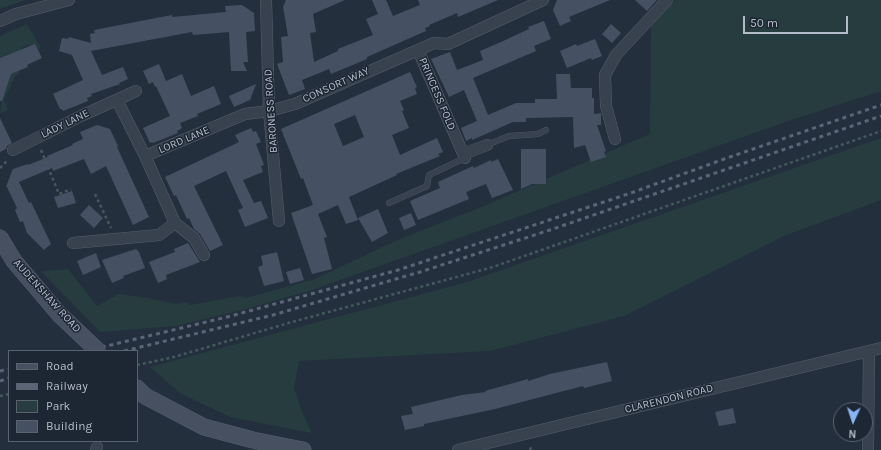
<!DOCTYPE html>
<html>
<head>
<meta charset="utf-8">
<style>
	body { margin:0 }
	#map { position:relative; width:881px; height:450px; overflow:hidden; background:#242f3e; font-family:Karla,sans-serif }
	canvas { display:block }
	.legend { position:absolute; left:8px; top:350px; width:130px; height:92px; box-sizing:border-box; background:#1d2633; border:1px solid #59626f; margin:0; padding:5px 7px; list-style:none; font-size:12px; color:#b4bcc9 }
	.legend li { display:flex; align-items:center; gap:8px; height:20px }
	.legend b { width:20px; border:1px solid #59626f }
	.north { position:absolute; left:833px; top:402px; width:40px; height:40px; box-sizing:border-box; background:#1d2633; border:1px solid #59626f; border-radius:50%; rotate:183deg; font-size:11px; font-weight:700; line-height:16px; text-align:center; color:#b4bcc9 }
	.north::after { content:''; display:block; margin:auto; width:14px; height:18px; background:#8ab4f8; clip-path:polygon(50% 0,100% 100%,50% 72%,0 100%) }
	.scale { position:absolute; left:743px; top:16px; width:105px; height:18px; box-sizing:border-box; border:2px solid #b4bcc9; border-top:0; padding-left:5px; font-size:12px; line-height:14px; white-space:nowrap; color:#b4bcc9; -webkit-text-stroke:3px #1d2633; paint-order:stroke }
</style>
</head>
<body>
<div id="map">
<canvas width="881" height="450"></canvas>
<ul class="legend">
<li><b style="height:5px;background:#465061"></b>Road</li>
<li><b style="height:5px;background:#5a6575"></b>Railway</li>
<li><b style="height:11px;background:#263c3f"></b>Park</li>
<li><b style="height:11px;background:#455162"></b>Building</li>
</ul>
<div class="north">N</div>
<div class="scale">50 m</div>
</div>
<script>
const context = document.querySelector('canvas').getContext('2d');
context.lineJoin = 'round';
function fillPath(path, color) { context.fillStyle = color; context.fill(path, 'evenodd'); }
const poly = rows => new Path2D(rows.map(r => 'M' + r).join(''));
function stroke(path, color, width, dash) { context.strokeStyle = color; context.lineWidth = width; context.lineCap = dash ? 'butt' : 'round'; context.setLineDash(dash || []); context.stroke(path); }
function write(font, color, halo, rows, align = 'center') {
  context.font = font + ' Karla,sans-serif'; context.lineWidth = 3; context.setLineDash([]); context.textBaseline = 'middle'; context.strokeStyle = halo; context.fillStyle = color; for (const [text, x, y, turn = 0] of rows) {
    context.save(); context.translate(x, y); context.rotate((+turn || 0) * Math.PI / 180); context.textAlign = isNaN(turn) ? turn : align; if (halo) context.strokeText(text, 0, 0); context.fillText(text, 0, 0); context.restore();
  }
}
fillPath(poly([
	[0,0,25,0,0,9],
	[675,0,881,0,881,91,791,120,312,290,246,309,177,326,100,332,41,271,68,269,97,306,119,294,147,298,176,304,186,302,190,305,240,296,246,298,315,279,395,241,484,206,650,134,651,24],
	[27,24,41,48,38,49,35,44,29,46,28,45,21,48,21,50,1,57,0,60,0,36],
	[19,70,20,73,15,76,4,100,8,110,0,113,2,101,0,101,7,86,10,73],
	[881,138,881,200,784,236,624,316,490,351,299,361,294,388,302,412,312,433,230,417,180,393,150,367,464,283]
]), '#263c3f');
fillPath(poly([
	[286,0,345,0,313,14,316,32,310,33,314,62,338,51,338,49,373,35,366,19,378,14,372,0,386,0,393,16,420,5,418,0,498,0,458,17,457,13,429,25,430,26,425,28,426,31,367,57,367,59,331,74,329,69,302,80,305,89,289,95,277,64,283,62,281,37,288,36,283,7],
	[557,0,610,0,569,17,571,21,560,26,553,10],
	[635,0,657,0,647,11],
	[242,5,254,13,255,31,246,32,248,62,243,62,247,71,231,71,229,32,193,35,192,32,91,51,102,75,123,67,128,79,119,83,120,84,91,94,92,96,87,98,88,101,63,111,62,109,60,109,53,94,83,80,72,55,59,51,62,38,68,39,69,37,91,43,90,34,95,33,94,30,172,15,172,17,226,12,225,6],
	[544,21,551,39,534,46,536,51,473,78,488,115,516,103,535,103,535,99,557,99,556,74,570,74,571,88,592,88,592,98,594,98,594,114,601,113,601,125,597,125,606,151,604,152,606,157,591,162,585,145,574,148,573,117,526,118,526,122,513,122,472,140,472,138,466,141,461,128,477,121,464,90,449,97,431,59,450,52,457,70,483,60,480,51,501,42,529,29,528,27],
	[611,24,621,33,612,43,602,34],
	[595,39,602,56,592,60,591,58,567,68,560,51,576,44,577,46],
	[35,44,42,58,27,65,28,67,11,74,2,101,0,101,0,58],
	[159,64,166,81,182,74,191,96,214,86,221,104,197,114,198,116,180,123,182,128,177,131,178,133,153,143,152,142,150,143,143,128,170,116,156,86,155,87,153,82,149,84,143,71],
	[410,72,417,87,415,88,417,94,400,101,404,110,402,111,409,128,392,135,400,155,437,138,443,152,438,154,440,156,396,174,397,175,349,197,358,220,346,224,338,205,318,214,327,237,324,238,332,269,312,274,291,213,313,205,303,178,301,179,281,129],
	[355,115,364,137,343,146,334,124],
	[256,84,250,100,234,107,229,96],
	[0,118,12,143,7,146,6,149,0,152],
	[97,125,110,129,118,146,117,147,149,217,133,225,106,166,91,174,84,159,53,171,52,168,19,182,29,203,31,202,51,244,44,250,27,233,23,221,20,222,15,210,17,208,7,187,6,187,12,171,13,169,28,164,28,165,48,157,47,156,73,145,72,144,83,139,80,132],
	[251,128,253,132,256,131,261,142,256,144,264,165,261,166,263,172,243,180,254,203,261,201,268,218,245,227,238,210,243,208,226,171,194,186,223,245,210,251,200,234,194,229,189,218,187,219,176,195,174,196,165,177,239,142,235,135],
	[521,149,546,149,546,184,532,184,521,189],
	[498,159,513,190,492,198,486,184,466,192,469,199,418,220,410,201,440,188,438,182,473,166,474,168,491,160,491,162],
	[72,191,76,203,58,208,54,197],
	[89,205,103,218,94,228,80,215],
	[378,209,388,233,372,242,358,218],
	[411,213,416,225,404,230,399,218],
	[188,243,200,262,166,275,167,279,158,283,149,262,175,252,174,249],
	[136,249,139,252,145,268,123,276,124,278,112,283,102,260],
	[277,252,284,281,264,286,258,267,263,265,261,256],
	[96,253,101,267,83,275,77,261],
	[300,268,304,280,290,284,286,272],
	[607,362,612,381,584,388,583,386,495,409,424,424,424,426,405,430,401,416,413,414,411,407,462,395,486,392,485,391,528,379,528,381,550,374],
	[733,408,736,423,719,426,715,412]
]), '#455162');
const service = poly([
	[487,145,509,136,538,134,546,130],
	[389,203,427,186,429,175,465,158]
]);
const minor = poly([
	[266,0,269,111,279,221],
	[0,21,16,14,69,0],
	[418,50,434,43,448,44,543,0],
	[117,100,145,156],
	[615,139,606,106,605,75,616,55,667,0],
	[13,150,81,116,136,91],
	[463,154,487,145],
	[175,223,194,238,204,255],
	[73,243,159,235,175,223,145,156,245,114,269,111,295,104,418,50,465,158],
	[96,450,97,447],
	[458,450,881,348],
	[868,450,869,351]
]);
const secondary = poly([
	[0,238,14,261,59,314],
	[137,388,145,396,204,427,253,440,303,450]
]);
stroke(service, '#565f6c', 6);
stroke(minor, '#565f6c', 12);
stroke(secondary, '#565f6c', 17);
stroke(poly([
	[41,150,59,194,71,189],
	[0,168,8,160],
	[95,194,111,228],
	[137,365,174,357,292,322,493,267,881,131],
	[0,396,9,394],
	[530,450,532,445]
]), '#44595c', 2.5, [3, 3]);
stroke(service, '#38414e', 5.5);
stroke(minor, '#38414e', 11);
stroke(secondary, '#465061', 16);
stroke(poly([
	[86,351,231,316,398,270,628,194,727,158,881,105],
	[124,351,273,315,420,272,550,230,881,116],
	[0,371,9,369],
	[0,381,9,378]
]), '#5a6575', 3, [4, 4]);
const secondaryBridge = poly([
	[59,314,98,351]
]);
stroke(secondaryBridge, '#565f6c', 17, []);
stroke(secondaryBridge, '#465061', 16);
write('11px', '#b4bcc9', '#1d2633', [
	["CONSORT WAY",336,85,-24],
	["PRINCESS FOLD",437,94,67],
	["BARONESS ROAD",271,111,-94],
	["LADY LANE",65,124,-26],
	["LORD LANE",184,140,-23],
	["AUDENSHAW ROAD",47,296,48],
	["CLARENDON ROAD",669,399,-14]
]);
</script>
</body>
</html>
